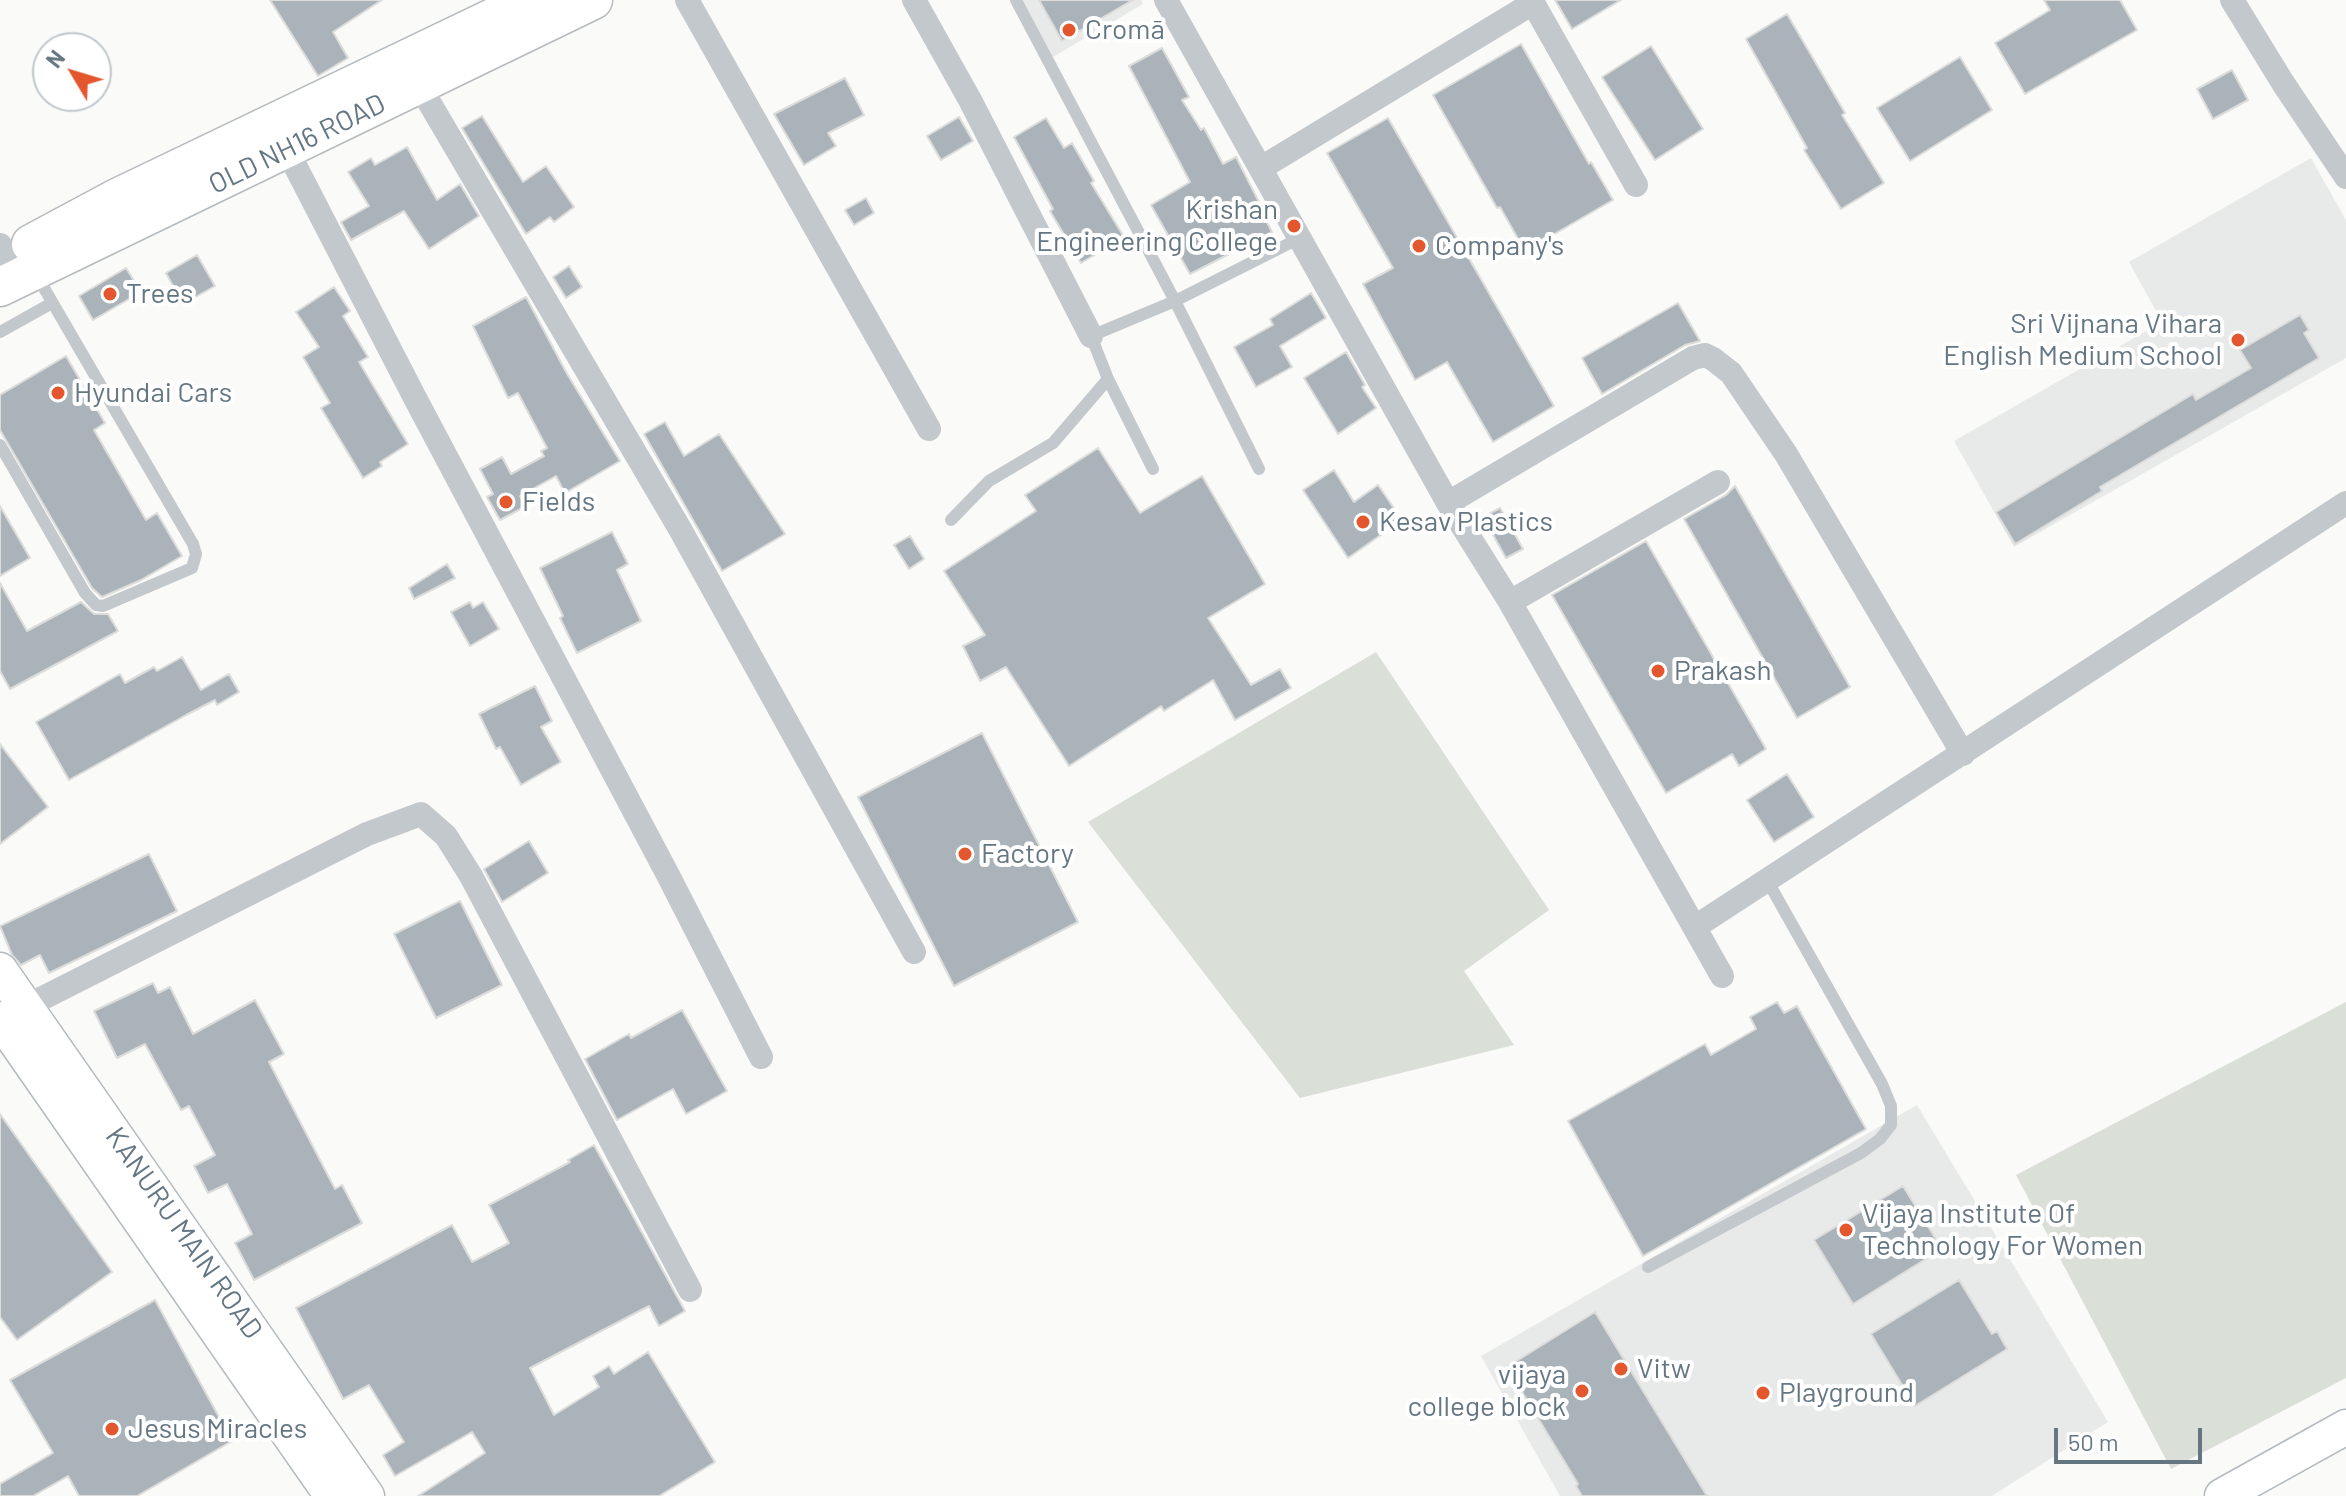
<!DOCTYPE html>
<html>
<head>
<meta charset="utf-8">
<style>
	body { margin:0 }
	#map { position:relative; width:2346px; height:1496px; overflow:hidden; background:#fafaf8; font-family:Barlow,sans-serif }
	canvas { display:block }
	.north { position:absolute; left:32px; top:32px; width:80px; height:80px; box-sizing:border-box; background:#fff; border:2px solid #c1c8cd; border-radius:50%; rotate:308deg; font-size:22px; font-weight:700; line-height:32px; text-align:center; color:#657683 }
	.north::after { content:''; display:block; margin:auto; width:28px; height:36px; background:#e4572e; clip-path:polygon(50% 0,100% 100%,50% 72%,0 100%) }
	.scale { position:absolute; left:2054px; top:1428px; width:148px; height:36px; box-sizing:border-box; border:4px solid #657683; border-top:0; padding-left:10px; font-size:24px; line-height:28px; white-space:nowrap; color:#657683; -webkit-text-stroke:6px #fff; paint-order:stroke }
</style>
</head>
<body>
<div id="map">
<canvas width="2346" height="1496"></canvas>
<div class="north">N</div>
<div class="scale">50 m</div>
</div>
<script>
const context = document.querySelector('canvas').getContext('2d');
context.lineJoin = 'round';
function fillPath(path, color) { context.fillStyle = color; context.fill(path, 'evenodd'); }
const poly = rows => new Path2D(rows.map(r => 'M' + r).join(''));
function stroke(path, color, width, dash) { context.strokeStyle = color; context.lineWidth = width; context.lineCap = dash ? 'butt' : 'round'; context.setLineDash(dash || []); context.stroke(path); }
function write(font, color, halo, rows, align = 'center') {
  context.font = font + ' Barlow,sans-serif'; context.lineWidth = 8; context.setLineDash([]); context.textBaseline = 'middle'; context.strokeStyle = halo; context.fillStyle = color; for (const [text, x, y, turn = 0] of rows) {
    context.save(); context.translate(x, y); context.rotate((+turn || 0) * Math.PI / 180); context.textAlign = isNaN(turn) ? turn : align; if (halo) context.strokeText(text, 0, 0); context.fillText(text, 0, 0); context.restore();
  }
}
fillPath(poly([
	[1023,0,1141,0,1143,4,1053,57],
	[2311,158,2346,220,2346,358,2014,547,1954,441,2162,322,2129,262],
	[1917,1105,2108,1422,1992,1496,1560,1496,1481,1356]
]), '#e8e9e9');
fillPath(poly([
	[1376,652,1549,910,1464,971,1514,1045,1300,1098,1088,822],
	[2346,1002,2346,1378,2171,1469,2016,1175]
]), '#dadfd7');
const building = poly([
	[270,0,382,0,333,32,348,58,318,76,270,0],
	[1039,0,1133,0,1062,41,1039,0],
	[1555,0,1621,0,1572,29,1555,0],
	[2044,0,2120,0,2137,30,2025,94,1995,43,2050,10,2044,0],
	[1787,14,1845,113,1842,115,1884,183,1841,209,1804,150,1807,148,1746,39,1787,14],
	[1521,44,1589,164,1591,162,1613,200,1525,251,1500,207,1497,208,1433,95,1521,44],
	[1651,46,1703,129,1655,160,1602,77,1651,46],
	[1162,48,1189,97,1182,100,1201,130,1204,128,1223,164,1236,157,1263,210,1261,211,1272,232,1190,274,1151,205,1190,182,1129,66,1162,48],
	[1960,57,1992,110,1910,161,1877,108,1960,57],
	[2232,70,2248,100,2213,119,2197,89,2232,70],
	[845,78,864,115,828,133,836,146,804,165,774,114,845,78],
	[482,116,523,182,546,166,574,207,554,222,550,217,526,234,462,128,482,116],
	[959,117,973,141,941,160,927,136,959,117],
	[1046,118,1064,148,1072,143,1094,181,1091,183,1124,237,1081,263,1050,211,1053,209,1014,137,1046,118],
	[1388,118,1554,406,1493,442,1447,362,1415,380,1363,284,1393,268,1327,153,1388,118],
	[407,147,437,200,460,184,479,216,429,249,404,211,351,240,341,222,369,206,348,172,371,158,375,165,407,147],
	[866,198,874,213,854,225,845,210,866,198],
	[197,255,215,286,183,304,166,273,197,255],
	[569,266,582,287,566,298,553,277,569,266],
	[126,268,141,292,93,320,79,296,126,268],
	[334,287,350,311,343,316,368,357,359,362,408,444,380,462,382,466,363,478,321,408,330,403,303,357,319,347,296,312,334,287],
	[1311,293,1326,318,1280,346,1292,367,1256,387,1234,347,1273,325,1270,319,1311,293],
	[526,297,566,372,620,461,565,493,556,476,520,496,526,506,500,520,487,497,493,494,480,469,502,457,511,474,544,456,541,451,547,448,518,393,508,398,473,326,526,297],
	[1678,303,1700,341,1685,345,1602,394,1582,358,1678,303],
	[2300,315,2309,330,2304,333,2319,358,2100,487,2102,491,2015,544,1996,512,2193,394,2196,400,2251,368,2240,350,2300,315],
	[1346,352,1365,385,1362,387,1376,408,1338,434,1304,378,1346,352],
	[66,356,105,423,94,430,146,520,157,513,182,556,141,580,102,597,92,588,0,430,0,395,66,356],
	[665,422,684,456,719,434,785,534,722,571,644,434,665,422],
	[1098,448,1140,513,1202,476,1265,584,1208,618,1251,685,1280,669,1291,688,1235,720,1213,680,1164,711,1161,706,1069,766,1006,667,980,681,963,646,985,635,944,571,1036,511,1025,495,1098,448],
	[1334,470,1354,502,1378,485,1402,520,1348,558,1303,490,1334,470],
	[1735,486,1850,687,1797,718,1684,519,1726,495,1735,486],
	[0,506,30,558,0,576,0,506],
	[1500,508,1523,549,1506,558,1483,517,1500,508],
	[612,532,628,564,617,570,641,621,577,653,560,618,563,616,540,568,612,532],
	[910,536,924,559,909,569,894,545,910,536],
	[1646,541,1766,749,1739,766,1732,754,1666,793,1552,595,1646,541],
	[447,564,455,578,414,599,409,588,447,564],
	[0,583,27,631,81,602,94,614,108,614,118,631,10,689,0,671,0,583],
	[470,602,473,608,483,602,499,629,470,646,451,612,470,602],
	[182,657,201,690,229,674,239,692,217,705,215,700,186,715,69,780,36,722,120,674,125,683,154,667,157,671,182,657],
	[535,686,552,721,541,727,561,762,521,785,500,747,496,749,479,714,535,686],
	[982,733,1078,922,954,986,858,797,982,733],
	[0,744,48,807,0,844,0,744],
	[1787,774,1814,817,1774,842,1747,800,1787,774],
	[529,841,548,873,502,902,484,869,529,841],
	[149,854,177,911,49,973,40,955,21,965,12,955,0,926,149,854],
	[460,901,502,985,436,1018,394,934,460,901],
	[153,983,158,993,170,987,193,1034,255,1000,284,1054,269,1062,335,1189,342,1185,362,1223,254,1280,235,1243,252,1234,227,1184,208,1193,194,1166,215,1155,189,1106,181,1110,145,1044,117,1058,94,1011,153,983],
	[1777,1002,1784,1013,1797,1006,1866,1129,1643,1256,1568,1121,1705,1044,1711,1055,1756,1029,1750,1017,1777,1002],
	[682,1010,727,1091,686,1114,673,1089,617,1120,585,1059,629,1034,631,1038,682,1010],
	[0,1114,112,1272,17,1340,0,1317,0,1114],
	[594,1145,685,1311,659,1326,649,1306,530,1368,554,1415,599,1387,593,1376,609,1366,614,1374,648,1352,715,1462,659,1496,418,1496,485,1453,472,1432,395,1476,383,1455,404,1442,369,1385,343,1399,296,1308,452,1225,472,1262,509,1243,489,1205,570,1162,568,1160,594,1145],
	[1903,1186,1942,1249,1853,1304,1814,1240,1903,1186],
	[1959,1280,1992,1334,1997,1331,2007,1349,1915,1406,1871,1334,1959,1280],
	[155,1300,232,1441,137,1496,79,1496,68,1476,33,1496,0,1496,0,1484,53,1453,10,1380,155,1300],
	[1595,1312,1707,1496,1582,1496,1576,1486,1578,1484,1507,1367,1595,1312]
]);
fillPath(building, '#aab3b9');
stroke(building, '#dcdcda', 2);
const secondary = poly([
	[0,970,367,1496],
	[0,1019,332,1496],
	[2222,1496,2346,1427]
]);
const primary = poly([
	[31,244,115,199,530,0],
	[0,287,593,0]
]);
stroke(secondary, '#b3babf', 37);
stroke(primary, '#b5babe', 41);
stroke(poly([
	[1016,0,1175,301,1259,469],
	[0,332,52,303],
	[0,445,85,593,96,605,103,606,192,568,196,554,193,544,37,276],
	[1153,469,1108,379,1091,336,1175,301,1300,238],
	[951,520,989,481,1053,443,1108,379],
	[1648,1267,1861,1153,1880,1139,1891,1125,1891,1106,1882,1084,1767,880]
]), '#c3c8cc', 12);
stroke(poly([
	[687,0,929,429],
	[914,0,970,100,1091,336],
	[1166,0,1448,503,1510,602,1722,976],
	[2232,0,2283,83,2346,177],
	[1533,3,1636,185],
	[419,85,680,529,914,952],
	[287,150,415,398,668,875,761,1057],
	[1261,168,1533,3,1531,0],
	[0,245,7,256],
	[1448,503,1693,358,1705,355,1713,359,1731,373,1786,454,1963,754],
	[1510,602,1718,482],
	[1695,927,2346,503],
	[27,1006,367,834,421,814,446,836,471,876,690,1290]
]), '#c3c8cc', 24);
stroke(secondary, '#fff', 34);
stroke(primary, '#fff', 38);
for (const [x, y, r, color] of [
	[1069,30,8,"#e4572e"],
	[1294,226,8,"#e4572e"],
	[1419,246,8,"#e4572e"],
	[110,294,8,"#e4572e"],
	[2238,340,8,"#e4572e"],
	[58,393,8,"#e4572e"],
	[506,502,8,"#e4572e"],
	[1363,522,8,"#e4572e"],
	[1658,671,8,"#e4572e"],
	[965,854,8,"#e4572e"],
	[1846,1230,8,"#e4572e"],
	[1621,1369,8,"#e4572e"],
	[1582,1391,8,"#e4572e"],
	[1763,1393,8,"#e4572e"],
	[112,1429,8,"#e4572e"]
]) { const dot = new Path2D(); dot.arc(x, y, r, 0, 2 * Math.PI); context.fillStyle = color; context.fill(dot); stroke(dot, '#fff', 3); }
write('28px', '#657683', '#fff', [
	["Cromā",1085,30],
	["Krishan",1278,210,"right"],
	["Engineering College",1278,242,"right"],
	["Company's",1435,246],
	["Trees",126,294],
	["Sri Vijnana Vihara",2222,324,"right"],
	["English Medium School",2222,356,"right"],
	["Hyundai Cars",74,393],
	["Fields",522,502],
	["Kesav Plastics",1379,522],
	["Prakash",1674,671],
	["Factory",981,854],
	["Vijaya Institute Of",1862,1214],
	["Technology For Women",1862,1246],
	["Vitw",1637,1369],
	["vijaya",1566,1375,"right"],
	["college block",1566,1407,"right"],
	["Playground",1779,1393],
	["Jesus Miracles",128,1429]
], 'left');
write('28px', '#657683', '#fff', [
	["OLD NH16 ROAD",297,144,-26],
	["KANURU MAIN ROAD",184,1233,55]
]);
</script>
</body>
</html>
